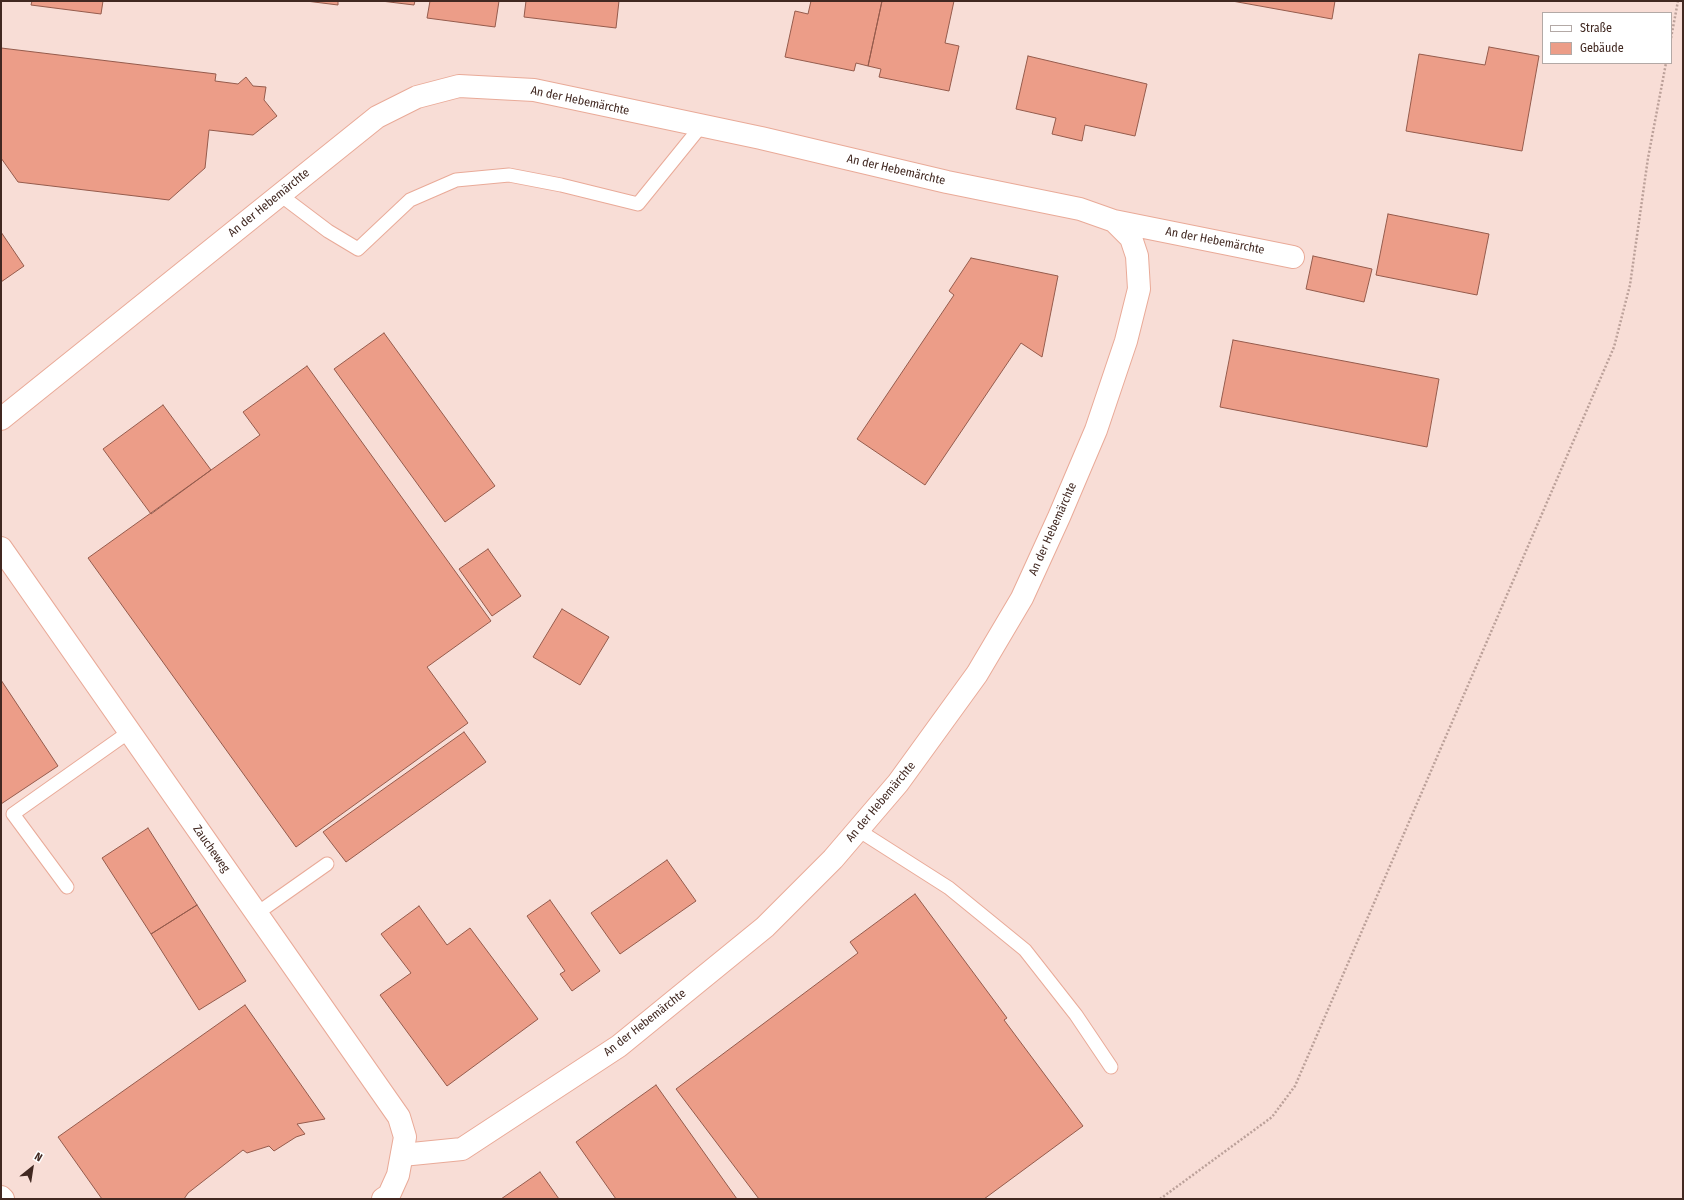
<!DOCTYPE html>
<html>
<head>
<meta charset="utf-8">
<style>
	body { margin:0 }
	#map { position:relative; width:1684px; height:1200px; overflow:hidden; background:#f8ddd6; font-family:"Fira Sans Condensed",sans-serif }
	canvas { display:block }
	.frame { position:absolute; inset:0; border:2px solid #412821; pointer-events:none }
	.legend { position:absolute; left:1542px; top:12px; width:130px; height:52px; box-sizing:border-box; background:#fff; border:1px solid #b3a9a6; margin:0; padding:5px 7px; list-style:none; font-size:12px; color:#412821 }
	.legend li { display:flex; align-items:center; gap:8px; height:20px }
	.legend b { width:20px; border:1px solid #b3a9a6 }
	.north { position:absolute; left:12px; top:1148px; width:40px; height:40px; -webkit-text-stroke:3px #fff; paint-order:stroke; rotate:30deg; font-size:11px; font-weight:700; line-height:16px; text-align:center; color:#412821 }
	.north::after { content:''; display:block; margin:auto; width:14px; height:18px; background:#412821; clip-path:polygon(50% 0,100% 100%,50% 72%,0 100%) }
</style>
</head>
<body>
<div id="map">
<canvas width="1684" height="1200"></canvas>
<div class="frame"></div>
<ul class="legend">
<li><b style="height:5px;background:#fff"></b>Straße</li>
<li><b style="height:11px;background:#ec9d88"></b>Gebäude</li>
</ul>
<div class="north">N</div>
</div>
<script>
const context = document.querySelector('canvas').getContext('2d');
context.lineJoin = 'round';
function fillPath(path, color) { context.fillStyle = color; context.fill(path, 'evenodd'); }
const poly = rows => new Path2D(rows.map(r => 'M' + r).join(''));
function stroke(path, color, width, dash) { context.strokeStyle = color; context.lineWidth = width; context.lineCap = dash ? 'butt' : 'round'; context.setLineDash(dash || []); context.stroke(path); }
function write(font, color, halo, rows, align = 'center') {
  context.font = font + ' "Fira Sans Condensed",sans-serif'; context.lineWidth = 3.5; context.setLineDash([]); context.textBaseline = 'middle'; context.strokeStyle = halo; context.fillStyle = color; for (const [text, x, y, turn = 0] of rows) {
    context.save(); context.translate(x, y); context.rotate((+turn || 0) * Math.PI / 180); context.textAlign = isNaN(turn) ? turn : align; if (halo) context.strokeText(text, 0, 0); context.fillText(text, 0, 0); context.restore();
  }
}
const building = poly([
	[32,1,103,1,101,14,31,5,32,1],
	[306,1,338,1,338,5,306,1],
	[381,1,415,1,414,5,381,1],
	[430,1,499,1,495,27,427,18,430,1],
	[526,1,619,1,616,28,524,17,526,1],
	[811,1,882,1,868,66,856,63,854,71,785,57,795,11,808,14,811,1],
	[882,1,954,1,945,43,959,46,949,91,879,77,881,69,868,66,882,1],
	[1232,1,1335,1,1332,19,1232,1],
	[1489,47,1539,56,1522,151,1406,131,1419,54,1485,65,1489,47],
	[1,48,216,74,215,81,238,84,246,77,253,86,266,87,264,100,277,116,253,135,209,130,205,168,169,200,18,182,1,158,1,48],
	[1028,56,1147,84,1135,136,1085,125,1082,141,1052,134,1056,118,1016,109,1028,56],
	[1388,214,1489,234,1477,295,1376,275,1388,214],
	[1,232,24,266,1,282,1,232],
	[1313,256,1372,269,1364,302,1306,289,1313,256],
	[971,258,1058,276,1042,357,1021,343,925,485,857,439,954,295,949,291,971,258],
	[384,333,495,486,445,522,334,369,384,333],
	[1233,340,1439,379,1427,447,1220,407,1233,340],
	[307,366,491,621,427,667,468,723,296,847,88,558,260,435,243,412,307,366],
	[163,405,211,470,151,514,103,449,163,405],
	[488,549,521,596,492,616,459,569,488,549],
	[562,609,609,637,580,685,533,657,562,609],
	[1,680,58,766,1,804,1,680],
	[464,732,486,762,346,862,323,832,464,732],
	[148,828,197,905,151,934,102,858,148,828],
	[667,860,696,901,620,954,591,913,667,860],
	[915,894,1007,1018,1004,1020,1083,1126,984,1199,759,1199,676,1089,858,953,850,942,915,894],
	[550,900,600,971,572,991,560,974,565,971,527,916,550,900],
	[197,905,246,981,199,1010,151,934,197,905],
	[419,906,447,945,470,928,538,1019,447,1086,380,995,411,973,381,934,419,906],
	[245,1005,325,1119,297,1124,305,1134,296,1137,274,1151,269,1146,247,1153,243,1150,188,1193,184,1199,102,1199,58,1137,245,1005],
	[656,1085,737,1199,616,1199,576,1142,656,1085],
	[540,1172,559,1199,501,1199,540,1172]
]);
fillPath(building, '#ec9d88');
stroke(building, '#955b4c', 1);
const lane = poly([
	[279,194,328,231,358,249,410,200,456,180,509,175,561,185,638,204,702,125],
	[858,830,949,888,1025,950,1076,1015,1111,1067],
	[67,887,13,814,129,732],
	[256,914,327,864]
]);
const street = poly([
	[1114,221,1293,257],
	[1,419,377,117,417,97,459,86,534,90,761,138,947,182,1080,209,1114,221,1131,238,1137,256,1139,289,1126,341,1096,430,1059,517,1022,598,977,674,898,783,833,859,765,927,619,1046,462,1149,402,1155],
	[1,1197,3,1199]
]);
const secondary = poly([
	[1,548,399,1117,405,1137,398,1175,389,1195,383,1199]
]);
stroke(lane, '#e9aa98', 15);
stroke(street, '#e9aa98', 24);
stroke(secondary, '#e9aa98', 24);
stroke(poly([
	[1671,38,1678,1],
	[1160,1199,1272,1117,1295,1086,1614,347,1630,285,1648,158,1666,63]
]), '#bba099', 2.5, [2, 2]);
stroke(lane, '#fff', 13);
stroke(street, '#fff', 22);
stroke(secondary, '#fff', 22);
write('12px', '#412821', '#fff', [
	["An der Hebemärchte",580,101,12],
	["An der Hebemärchte",896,170,13],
	["An der Hebemärchte",269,203,-39],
	["An der Hebemärchte",1215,241,11],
	["An der Hebemärchte",1053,529,-66],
	["An der Hebemärchte",881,802,-50],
	["Zaucheweg",211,849,55],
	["An der Hebemärchte",645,1023,-38]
]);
</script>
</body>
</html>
